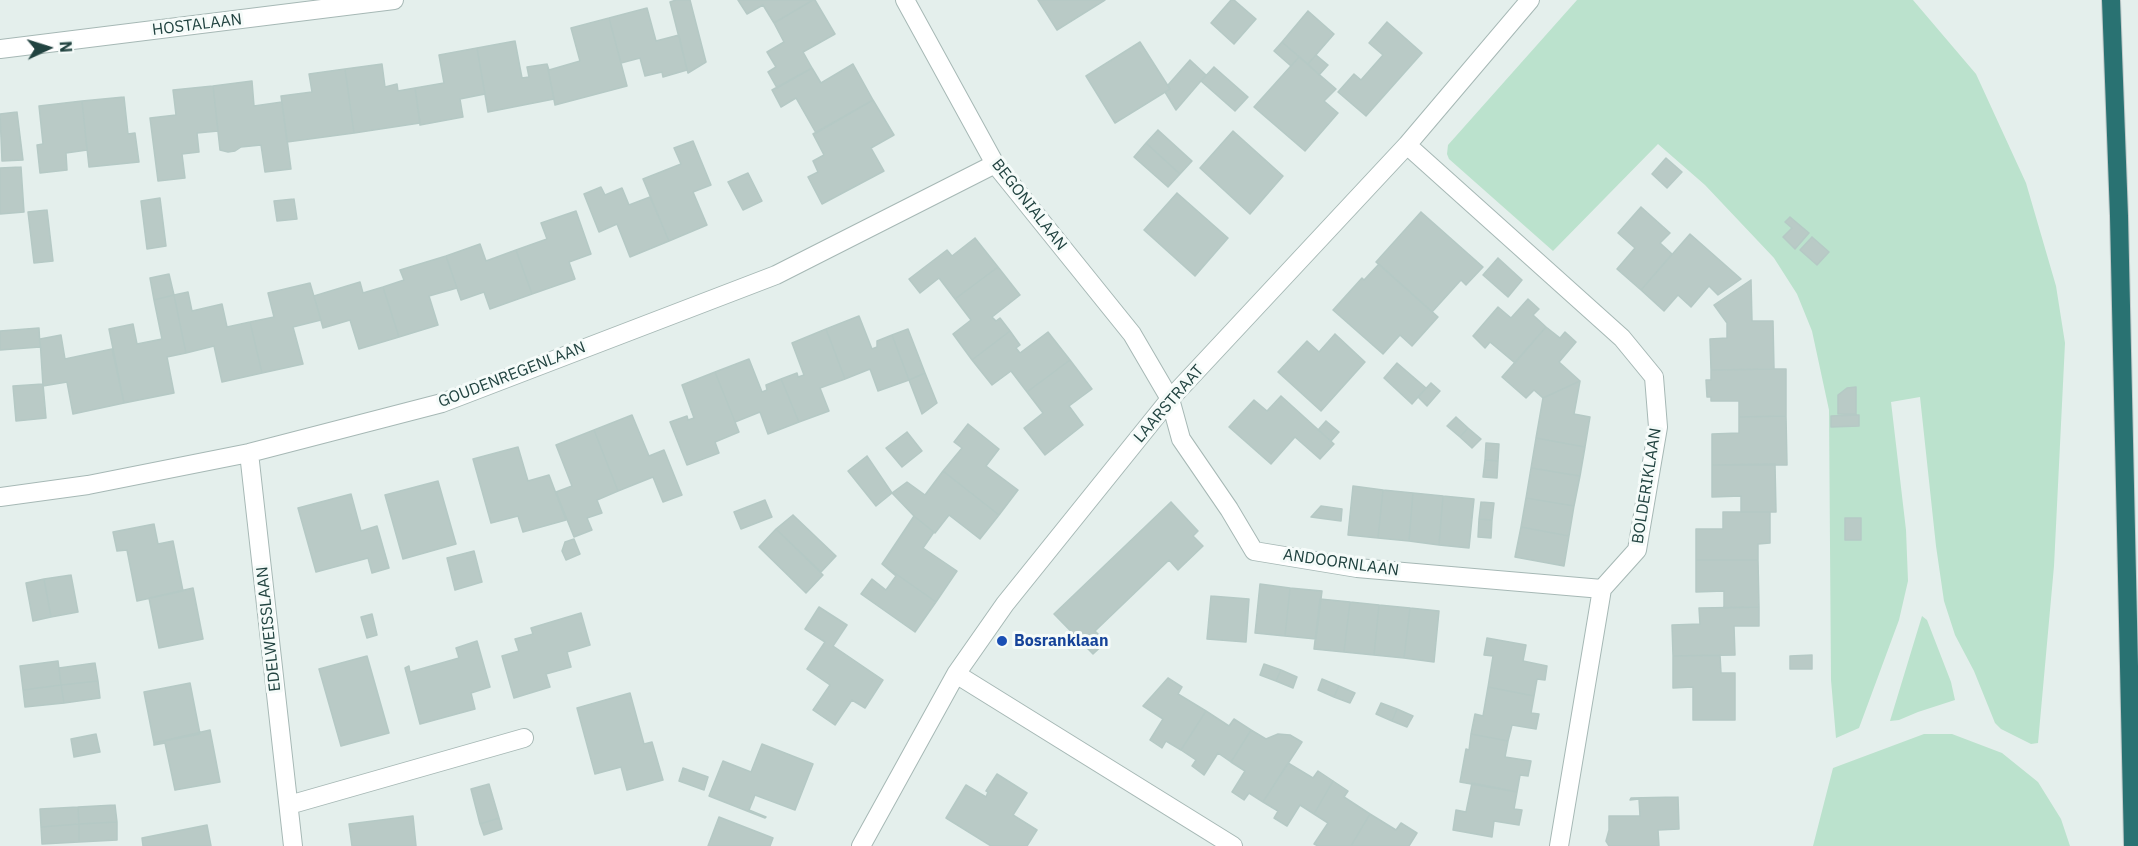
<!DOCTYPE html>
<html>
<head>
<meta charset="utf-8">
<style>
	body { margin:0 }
	#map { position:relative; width:2138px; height:846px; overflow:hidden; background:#e4efec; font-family:"IBM Plex Sans",sans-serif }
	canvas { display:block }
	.north { position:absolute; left:18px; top:18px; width:60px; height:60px; -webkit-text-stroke:4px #f5fbf9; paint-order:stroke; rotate:86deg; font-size:16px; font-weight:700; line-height:24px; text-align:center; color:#214340 }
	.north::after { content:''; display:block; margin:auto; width:21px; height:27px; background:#214340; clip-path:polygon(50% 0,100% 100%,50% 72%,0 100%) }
</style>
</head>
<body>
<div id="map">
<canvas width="2138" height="846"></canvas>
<div class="north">N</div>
</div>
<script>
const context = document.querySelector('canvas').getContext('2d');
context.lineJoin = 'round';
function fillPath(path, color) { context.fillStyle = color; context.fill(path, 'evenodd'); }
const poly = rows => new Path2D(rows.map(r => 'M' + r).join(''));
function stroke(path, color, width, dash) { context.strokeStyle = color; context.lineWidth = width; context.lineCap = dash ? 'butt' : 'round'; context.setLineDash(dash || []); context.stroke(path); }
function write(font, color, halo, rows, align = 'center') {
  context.font = font + ' "IBM Plex Sans",sans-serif'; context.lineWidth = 6; context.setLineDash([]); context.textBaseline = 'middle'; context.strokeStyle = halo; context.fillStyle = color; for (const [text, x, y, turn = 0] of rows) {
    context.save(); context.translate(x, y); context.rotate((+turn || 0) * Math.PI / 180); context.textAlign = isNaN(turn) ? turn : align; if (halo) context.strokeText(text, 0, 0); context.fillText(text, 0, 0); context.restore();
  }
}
fillPath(poly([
	[1577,0,1913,0,1976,74,2026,183,2056,286,2065,343,2054,566,2038,743,2031,744,2001,729,1995,723,1974,671,1955,635,1944,601,1936,546,1920,397,1891,402,1906,530,1908,581,1899,620,1859,728,1836,738,1831,680,1829,410,1812,331,1797,294,1774,258,1705,185,1658,144,1553,251,1449,159,1447,154,1448,145],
	[1922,616,1927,620,1951,682,1955,700,1918,712,1899,720,1890,721],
	[1924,734,1952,734,2002,753,2038,782,2061,819,2070,846,1813,846,1833,768]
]), '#bbe2cd');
const building = poly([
	[676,0,690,0,706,62,688,73,670,2,676,0],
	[738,0,813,0,774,23,763,5,747,14,738,0],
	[813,0,815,0,835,34,803,52,812,68,777,88,768,72,776,67,767,52,784,42,774,23,813,0],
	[1038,0,1105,0,1057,30,1038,0],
	[1231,0,1234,0,1256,19,1234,44,1211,23,1231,0],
	[647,8,656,41,679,35,687,70,663,77,662,72,645,76,640,58,621,63,609,18,647,8],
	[1308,11,1334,34,1308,64,1282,42,1308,11],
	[609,18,627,86,555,105,547,64,549,70,580,61,571,28,609,18],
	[1387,22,1422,53,1366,116,1338,92,1354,74,1361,80,1383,55,1369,43,1387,22],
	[515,41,522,78,529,77,527,67,547,64,554,99,488,112,477,48,515,41],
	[1140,42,1170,89,1115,123,1086,76,1140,42],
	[1282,42,1299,57,1291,66,1274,51,1282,42],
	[477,48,485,94,460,99,463,117,420,125,415,88,444,83,439,55,477,48],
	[1316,55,1328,65,1319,75,1308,64,1316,55],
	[1299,57,1336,89,1324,101,1338,113,1305,151,1254,107,1299,57],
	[1190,60,1206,75,1176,110,1165,92,1170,89,1168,85,1190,60],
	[382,64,385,87,397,84,398,91,415,88,420,123,354,133,345,69,382,64],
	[853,64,873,100,816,133,796,98,781,107,772,90,812,68,821,83,853,64],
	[1214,67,1248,97,1235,111,1201,81,1214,67],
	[345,69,354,133,287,142,281,96,312,92,309,74,345,69],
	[252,81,254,106,282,102,291,169,265,172,261,145,241,147,235,151,228,152,220,150,213,86,252,81],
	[213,86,218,131,197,133,199,152,182,154,185,178,158,181,150,118,176,115,173,90,213,86],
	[124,97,128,134,135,133,139,162,89,167,82,101,124,97],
	[873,100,894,135,871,148,884,171,822,204,808,177,818,172,813,161,824,155,813,134,873,100],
	[82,101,87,150,66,153,67,170,40,173,37,145,43,144,39,106,82,101],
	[17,112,23,160,2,161,0,114,17,112],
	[1158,130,1192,161,1180,174,1146,143,1158,130],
	[1233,131,1283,176,1250,214,1200,168,1233,131],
	[693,141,711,185,693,192,707,225,669,241,643,179,681,164,674,148,693,141],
	[1146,143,1180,174,1168,187,1134,157,1146,143],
	[1666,158,1682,172,1667,188,1652,174,1666,158],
	[21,167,24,212,0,214,0,168,21,167],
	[748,173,762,201,743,210,728,182,748,173],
	[601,187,605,195,622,188,629,205,650,197,669,241,630,257,617,224,599,232,584,194,601,187],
	[1177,193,1228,238,1195,276,1144,230,1177,193],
	[160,198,166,246,147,249,141,201,160,198],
	[294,199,297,219,277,221,274,201,294,199],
	[1641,207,1670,233,1660,243,1672,254,1641,290,1617,269,1635,248,1618,233,1641,207],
	[47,210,53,261,34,263,28,212,47,210],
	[576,211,591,254,569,262,575,279,532,294,516,250,547,239,541,223,576,211],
	[1421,212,1483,267,1466,285,1461,280,1432,312,1376,262,1421,212],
	[1790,217,1809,233,1795,249,1783,237,1792,228,1785,222,1790,217],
	[1690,234,1741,279,1718,295,1709,286,1691,307,1678,295,1664,311,1641,290,1690,234],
	[1812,237,1829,252,1817,265,1800,250,1812,237],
	[975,238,998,267,955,299,939,278,920,293,909,279,947,250,952,256,975,238],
	[480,244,486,261,516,250,532,294,490,309,484,292,461,300,446,256,480,244],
	[446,256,457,288,429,296,438,325,399,337,383,287,404,280,400,270,446,256],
	[1498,258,1522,280,1508,297,1483,275,1498,258],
	[1379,264,1438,317,1412,346,1400,335,1383,354,1333,310,1362,278,1364,280,1379,264],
	[998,267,1020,295,992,317,996,321,1000,318,1010,331,972,360,953,334,971,320,955,299,998,267],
	[169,274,174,295,154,300,150,278,169,274],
	[1751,280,1752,321,1773,321,1774,369,1711,370,1710,339,1727,338,1727,323,1714,305,1751,280],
	[360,282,363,293,383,287,399,337,359,349,350,320,323,328,314,296,360,282],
	[310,283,321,320,293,327,303,364,262,373,250,322,274,317,268,293,310,283],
	[188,292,192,311,222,304,227,327,250,322,262,373,222,382,214,346,186,353,174,295,188,292],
	[174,295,186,353,167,357,174,393,124,403,109,329,133,324,137,344,162,339,154,300,174,295],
	[1528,299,1539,309,1533,315,1546,327,1515,363,1490,342,1485,348,1473,336,1498,307,1511,318,1528,299],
	[859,316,872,349,877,347,877,341,892,335,909,380,878,391,870,369,845,379,826,329,859,316],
	[1546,327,1560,338,1565,332,1576,342,1559,362,1580,381,1543,398,1534,390,1526,398,1502,377,1546,327],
	[39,328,40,347,0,350,0,331,39,328],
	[826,329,845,379,820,388,829,411,799,422,781,379,797,373,798,377,804,375,792,343,826,329],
	[908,329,925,373,909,380,892,335,908,329],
	[1010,331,1020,345,1016,348,1020,353,1048,332,1070,360,1027,392,1011,371,992,385,972,360,1010,331],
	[1335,334,1365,362,1321,411,1278,372,1307,341,1319,352,1335,334],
	[61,335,65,359,112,349,124,403,73,414,67,382,43,386,40,339,61,335],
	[749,359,762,392,767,390,766,385,781,379,799,422,768,434,760,412,735,422,715,372,749,359],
	[1070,360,1092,389,1069,406,1083,425,1045,455,1024,428,1043,413,1027,392,1070,360],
	[1397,363,1426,388,1412,404,1384,378,1397,363],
	[1774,369,1786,369,1786,416,1739,417,1739,401,1711,401,1711,397,1707,397,1706,380,1711,380,1711,370,1774,369],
	[715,372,739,432,715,442,719,453,687,465,670,422,687,416,688,420,694,418,682,385,715,372],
	[925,373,937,403,922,414,909,380,925,373],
	[1580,381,1574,414,1590,417,1585,447,1536,438,1543,398,1580,381],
	[1431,383,1440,391,1427,406,1418,397,1431,383],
	[43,384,46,418,16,421,13,386,43,384],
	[1856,387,1856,414,1838,414,1838,395,1847,388,1856,387],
	[1281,396,1334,444,1320,459,1295,437,1271,464,1229,427,1254,400,1267,411,1281,396],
	[632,415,649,456,664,450,682,495,663,502,653,477,618,491,594,430,632,415],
	[1859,415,1859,426,1831,427,1831,416,1859,415],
	[1786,416,1787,465,1712,465,1712,434,1739,433,1739,417,1786,416],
	[1456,417,1468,428,1460,437,1447,426,1456,417],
	[1326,421,1339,432,1331,441,1318,430,1326,421],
	[968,424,999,449,986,466,1018,490,999,515,943,471,962,448,954,442,968,424],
	[1468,428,1481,439,1472,448,1460,437,1468,428],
	[594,430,618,491,597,500,602,513,587,518,592,530,574,537,556,492,572,486,556,445,594,430],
	[907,432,922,451,902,467,886,448,907,432],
	[1536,438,1585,447,1580,476,1531,468,1536,438],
	[1486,443,1499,444,1498,461,1485,460,1486,443],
	[518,447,528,481,549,475,566,520,523,532,518,516,491,523,473,459,518,447],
	[867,456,892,493,876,506,848,471,867,456],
	[1485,460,1498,461,1497,478,1483,477,1485,460],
	[1775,464,1776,512,1741,512,1741,496,1712,497,1712,465,1775,464],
	[1531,468,1580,476,1574,506,1526,498,1531,468],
	[943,471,999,515,980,539,949,515,935,533,914,516,892,493,907,482,925,495,943,471],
	[438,481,456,544,403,559,385,495,438,481],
	[1353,486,1383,490,1378,538,1348,535,1353,486],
	[1383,490,1413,493,1409,541,1378,538,1383,490],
	[1413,493,1443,496,1439,545,1409,541,1413,493],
	[351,494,361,531,377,526,389,568,372,573,368,558,316,572,298,508,351,494],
	[1443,496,1474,499,1469,548,1439,545,1443,496],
	[1526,498,1574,506,1569,536,1521,527,1526,498],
	[765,500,772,517,741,529,734,512,765,500],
	[1171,502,1198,531,1193,536,1203,546,1178,570,1169,560,1095,631,1106,642,1093,654,1054,614,1171,502],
	[1481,502,1494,503,1492,520,1479,519,1481,502],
	[1321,506,1342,509,1341,521,1311,517,1321,506],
	[1723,512,1770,512,1770,543,1758,544,1758,560,1696,560,1696,529,1723,529,1723,512],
	[793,515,836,556,821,572,776,529,793,515],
	[914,516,934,532,923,548,957,571,936,602,882,564,914,516],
	[1845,518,1861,518,1861,540,1845,540,1845,518],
	[1479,519,1492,520,1491,538,1478,537,1479,519],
	[154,524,158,544,173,541,183,591,137,601,127,550,117,551,113,532,154,524],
	[1521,527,1569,536,1564,566,1515,557,1521,527],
	[776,529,823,575,806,593,759,547,776,529],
	[574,539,580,554,566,560,562,551,565,542,574,539],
	[474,551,482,582,455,590,447,558,474,551],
	[1696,560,1758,560,1759,607,1724,608,1724,591,1696,592,1696,560],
	[882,564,936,602,915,632,861,594,872,579,886,590,896,576,882,564],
	[71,575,78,612,51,617,44,579,71,575],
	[44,579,51,617,33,621,26,583,44,579],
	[1260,584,1290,588,1285,636,1255,633,1260,584],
	[193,588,203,639,159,648,149,598,193,588],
	[1290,588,1322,591,1316,639,1285,636,1290,588],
	[1211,596,1249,599,1246,642,1207,639,1211,596],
	[1320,599,1350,602,1344,652,1314,649,1320,599],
	[1350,602,1379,605,1374,655,1344,652,1350,602],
	[1379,605,1410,608,1404,658,1374,655,1379,605],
	[819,607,847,625,833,646,883,680,865,708,852,700,835,725,813,710,830,685,807,669,825,642,805,629,819,607],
	[1759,607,1759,626,1734,626,1735,655,1673,656,1672,625,1700,624,1699,608,1759,607],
	[1410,608,1439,611,1434,662,1404,658,1410,608],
	[581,613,590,645,567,652,571,667,546,674,550,687,514,698,502,656,519,651,515,639,533,634,531,628,581,613],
	[372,614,377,635,367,638,361,617,372,614],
	[1487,638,1526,645,1523,661,1547,666,1545,680,1537,679,1534,696,1488,687,1493,656,1484,655,1487,638],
	[477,641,490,687,471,693,475,709,420,724,405,668,409,666,410,672,459,658,456,648,477,641],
	[1720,655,1721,673,1735,673,1735,720,1693,720,1693,687,1673,688,1673,656,1720,655],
	[1812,655,1812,669,1790,669,1790,656,1812,655],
	[367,656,389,733,341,746,319,669,367,656],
	[58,661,61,685,23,690,20,666,58,661],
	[95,663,98,681,61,685,59,668,95,663],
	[1264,664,1281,670,1276,681,1260,675,1264,664],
	[1281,670,1297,677,1293,688,1276,681,1281,670],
	[1168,678,1182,687,1178,694,1206,711,1181,750,1166,741,1162,748,1150,740,1163,719,1143,706,1168,678],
	[1322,679,1339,686,1334,697,1318,690,1322,679],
	[98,681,100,698,64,703,61,685,98,681],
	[190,683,200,734,154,743,144,692,190,683],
	[61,685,64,703,25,707,23,690,61,685],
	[1339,686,1355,693,1350,703,1334,697,1339,686],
	[1488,687,1534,696,1531,713,1539,714,1536,729,1512,725,1508,741,1471,734,1475,714,1483,716,1488,687],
	[630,693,644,744,652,742,663,780,627,790,621,767,595,774,577,708,630,693],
	[1381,703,1397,709,1392,721,1376,714,1381,703],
	[1397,709,1413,716,1407,727,1392,721,1397,709],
	[1206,711,1229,726,1234,719,1251,730,1231,762,1218,753,1204,775,1192,766,1196,760,1181,750,1206,711],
	[210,730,220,782,175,790,165,743,154,745,154,743,210,730],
	[1251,730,1266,739,1278,734,1290,735,1302,742,1263,802,1249,793,1244,800,1232,792,1245,771,1231,762,1251,730],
	[96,734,100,752,74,757,71,739,96,734],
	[1471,734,1508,741,1505,757,1531,761,1528,776,1520,775,1517,792,1460,782,1466,749,1469,750,1471,734],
	[762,744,813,764,795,810,755,795,749,810,766,817,765,818,709,796,723,761,751,772,762,744],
	[1288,763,1313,778,1318,771,1333,781,1314,814,1300,805,1287,826,1274,818,1278,811,1263,802,1288,763],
	[683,768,708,777,704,790,679,781,683,768],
	[997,774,1027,793,1013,815,1037,830,1027,846,991,846,946,818,966,785,986,797,988,792,986,791,997,774],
	[1333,781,1348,791,1344,797,1370,814,1351,846,1318,846,1314,844,1328,823,1314,814,1333,781],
	[1472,783,1517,792,1514,809,1522,810,1519,825,1494,821,1492,837,1453,830,1456,810,1466,812,1472,783],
	[489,784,499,818,480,824,471,789,489,784],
	[1678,797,1679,829,1658,830,1659,846,1609,846,1606,841,1609,830,1609,816,1640,816,1639,799,1630,800,1631,798,1678,797],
	[115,805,117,822,79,824,78,807,115,805],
	[78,807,79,824,41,827,40,809,78,807],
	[1370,814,1396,830,1401,823,1417,833,1409,846,1351,846,1370,814],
	[413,816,416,846,352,846,349,824,413,816],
	[719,817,773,838,770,846,708,846,719,817],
	[499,818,502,829,484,835,480,824,499,818],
	[117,822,117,840,79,842,79,824,117,822],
	[79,824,79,842,42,844,41,827,79,824],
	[207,825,211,846,143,846,142,838,207,825]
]);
fillPath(building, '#b9cac6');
stroke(building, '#b5c9c5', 1.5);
const minor = poly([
	[905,0,995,164,1132,334,1170,399,1181,439,1229,509,1254,551,1357,568,1602,589],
	[0,49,394,0],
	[1407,145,1622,338,1654,377,1658,427,1637,550,1602,589,1559,846],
	[249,453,293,846],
	[0,497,88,485,249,453,442,403,776,275,995,164],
	[956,674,1233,846],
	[289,805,524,738],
	[861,846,956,674,1005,604,1170,399,1407,145,1530,0]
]);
const highway = poly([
	[2111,0,2119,216,2133,846]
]);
stroke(minor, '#a6b8b5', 20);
stroke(highway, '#c1caca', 20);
stroke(minor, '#fff', 18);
stroke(highway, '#297272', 18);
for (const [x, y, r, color] of [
	[1002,641,6,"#1a4fb4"]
]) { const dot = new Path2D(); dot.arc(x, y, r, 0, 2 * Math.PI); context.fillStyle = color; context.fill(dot); stroke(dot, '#f5fbf9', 2); }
write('16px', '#214340', '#f5fbf9', [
	["HOSTALAAN",197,25,-7],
	["BEGONIALAAN",1029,205,52],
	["GOUDENREGENLAAN",512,375,-21],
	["LAARSTRAAT",1169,404,-49],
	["BOLDERIKLAAN",1647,486,-81],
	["ANDOORNLAAN",1341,563,8],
	["EDELWEISSLAAN",269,629,-96]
]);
write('bold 16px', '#164399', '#f5fbf9', [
	["Bosranklaan",1014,641]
], 'left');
</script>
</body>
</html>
